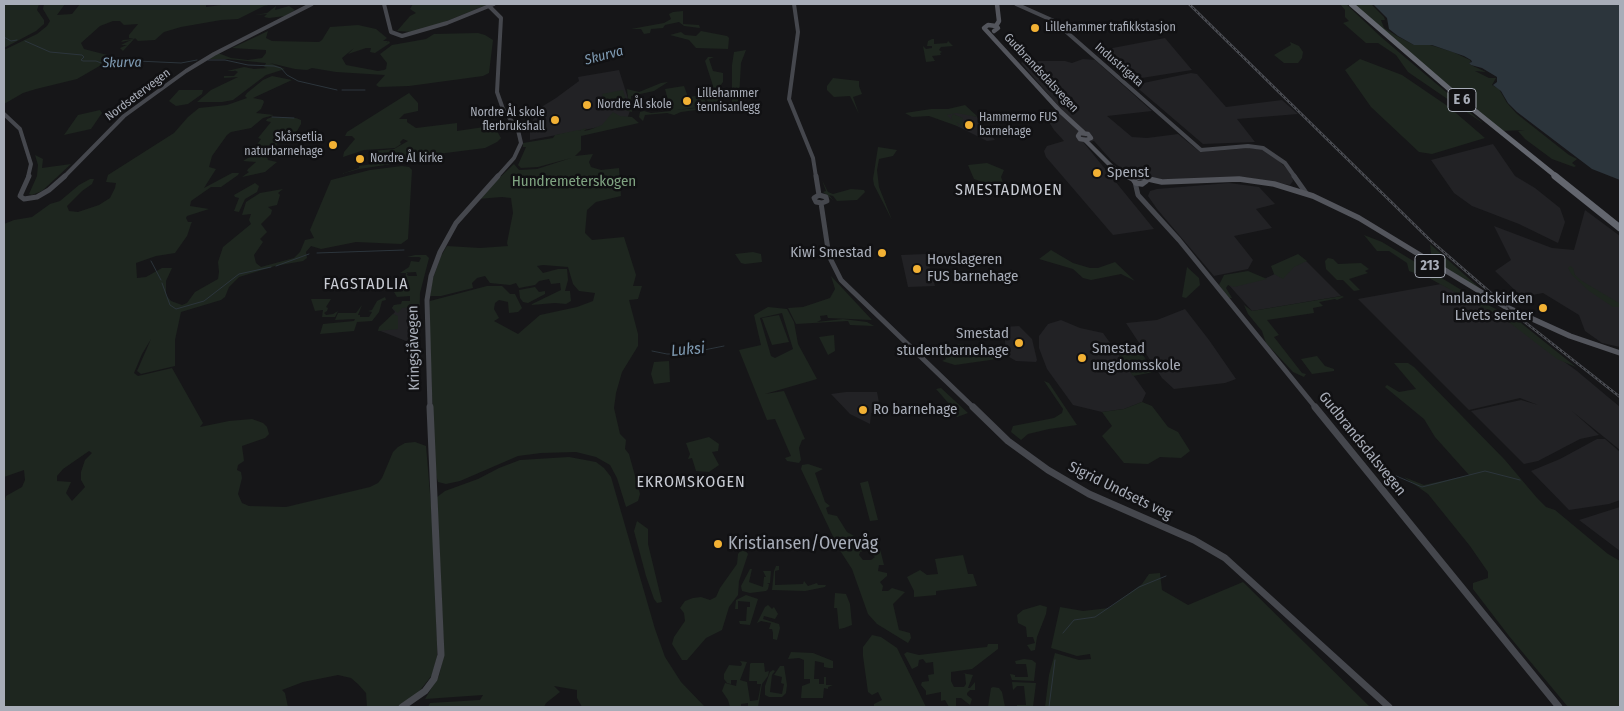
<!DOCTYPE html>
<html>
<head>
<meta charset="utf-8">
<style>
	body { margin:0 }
	#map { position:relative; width:1624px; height:711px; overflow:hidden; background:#161618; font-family:"Fira Sans Condensed",sans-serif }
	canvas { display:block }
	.frame { position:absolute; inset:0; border:5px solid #a8adb8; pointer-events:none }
</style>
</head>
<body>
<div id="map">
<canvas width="1624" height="711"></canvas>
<div class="frame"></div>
</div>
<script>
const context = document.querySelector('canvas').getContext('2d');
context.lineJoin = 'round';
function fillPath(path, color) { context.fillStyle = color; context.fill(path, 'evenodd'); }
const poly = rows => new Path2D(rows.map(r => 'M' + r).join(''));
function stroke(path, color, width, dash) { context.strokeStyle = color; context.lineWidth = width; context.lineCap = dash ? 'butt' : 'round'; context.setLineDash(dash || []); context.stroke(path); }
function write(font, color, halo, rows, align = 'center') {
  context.font = font + ' "Fira Sans Condensed",sans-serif'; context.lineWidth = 5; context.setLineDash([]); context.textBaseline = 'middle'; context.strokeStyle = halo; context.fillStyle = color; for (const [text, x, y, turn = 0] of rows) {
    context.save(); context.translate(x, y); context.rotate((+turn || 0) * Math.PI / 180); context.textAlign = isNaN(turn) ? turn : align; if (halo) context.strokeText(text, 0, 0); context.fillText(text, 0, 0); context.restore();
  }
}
fillPath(poly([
	[1165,38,1192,70,1129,80,1098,55,1097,51],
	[1083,59,1095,60,1152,111,1107,116,1132,137,1147,138,1178,134,1200,152,1250,148,1264,150,1273,155,1291,173,1293,181,1290,185,1244,177,1170,180,1152,178,1122,169,1111,160,1094,141,1084,143,1154,229,1113,235,1046,157,1044,151,1047,146,1064,141,1054,130,1044,114,1062,110,1021,63,1024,61,1065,61,1072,63],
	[619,70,631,108,626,122,530,140,530,126,537,112,543,106,556,98,579,81,578,77],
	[1191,73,1197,74,1226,107,1282,100,1298,114,1237,119,1255,142,1203,144,1134,85],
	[957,109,977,117,995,140,987,141,939,117],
	[1493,144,1515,176,1535,188,1560,208,1565,222,1558,243,1519,224,1472,206,1454,193,1431,160],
	[1229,183,1259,187,1275,204,1256,209,1272,228,1234,236,1253,260,1248,269,1214,276,1157,209,1148,196,1150,191,1157,189],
	[1585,210,1620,236,1620,347,1602,343,1585,331,1579,315,1543,293,1522,297,1495,271,1511,260,1494,226,1552,248,1574,250],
	[926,254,935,286,908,287,901,255],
	[1305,260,1341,296,1252,311,1228,284,1264,279],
	[1441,284,1507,320,1577,371,1620,407,1620,450,1572,411,1599,435,1580,439,1538,461,1524,464,1471,411,1521,400,1538,405,1520,398,1469,410,1358,299],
	[420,303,418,338,406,341,378,330,395,312,392,308,394,305],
	[1185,309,1209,340,1236,379,1225,383,1174,389,1162,378,1126,323,1157,320],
	[1061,320,1080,328,1103,333,1146,393,1142,402,1124,409,1102,412,1073,405,1047,369,1039,348,1039,336,1048,324],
	[1019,326,1032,339,1037,360,1036,362,1016,361,1006,355,1004,327],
	[846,392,877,392,881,413,871,413,870,424,850,414,831,394],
	[1597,439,1605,439,1620,452,1620,500,1609,504,1569,510,1531,471,1560,459],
	[1620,507,1620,551,1579,520]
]), '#222225');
fillPath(poly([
	[4,4,39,4,37,10,44,20,44,24,36,31,4,48],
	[44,4,65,4,57,15,72,14,80,4,210,4,206,5,206,7,229,4,274,4,264,6,238,19,221,20,181,27,164,32,155,40,138,41,135,38,123,51,120,48,127,45,121,45,131,40,121,42,123,40,135,39,129,38,129,35,138,24,124,25,120,21,113,21,100,26,81,43,84,49,115,57,77,79,36,89,23,93,4,104,4,50,37,34,47,26,50,21,43,9],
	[413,4,489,4,442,23,413,32,397,31,410,16,416,13,410,9],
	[1340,4,1346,4,1381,37,1484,124,1408,72,1396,55,1378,43,1366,43,1343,23,1349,21,1345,17,1345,10],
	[1352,4,1371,4,1384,17,1385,20,1381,20,1384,28,1397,36,1414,45,1427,44,1453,52,1470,60,1471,62,1469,63,1471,65,1486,72,1475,71,1489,78,1496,78,1492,85,1499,89,1507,103,1517,114,1569,155,1577,159,1572,163,1576,166,1574,167,1552,159,1525,139,1518,131,1525,130,1501,131],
	[276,6,275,10,289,6,295,10,285,16,269,18,264,17,267,14,255,15,267,13],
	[683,11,683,24,699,25,700,28,684,26,679,22,665,25,663,28,651,29,650,33,644,34,641,29,631,29,664,23,671,19,669,14,673,12],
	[358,25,376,29,387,38,383,41,388,41,386,43,389,41,390,43,375,53,370,52,371,48,366,48,348,54,354,48,342,58,346,65,378,71,384,70,386,69,387,63,380,54,392,45,426,39,434,34,478,33,485,35,493,40,489,73,483,76,409,86,379,87,376,85,385,75,336,72,312,68,307,70,295,69,270,63,285,69,266,75,233,100,222,102,197,102,211,90,238,77,224,78,224,76,234,76,238,72,234,70,235,71,227,71,244,67,254,69,267,68,264,67,266,63,228,59,206,59,218,53,231,58,248,60,262,58,266,53,266,50,232,48,268,31,266,38,272,41,319,42,322,40,330,27],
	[701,31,727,36,729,38,728,49,696,48,689,40,670,35,681,32,685,35,696,36],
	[932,39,934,39,934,44,947,43,948,41,953,46,941,47,939,50,942,52,940,53,941,55,932,56,935,61,926,62,923,46,926,49,932,48,932,46,927,46,928,41],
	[1290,42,1299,46,1303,52,1302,58,1298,63,1284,63,1274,55,1291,45],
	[746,50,741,63,739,98,736,109,732,112,732,65,734,52],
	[708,57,714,57,709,59,713,71,723,73,723,82,718,89,720,100,717,101,718,104,709,105,705,95,710,94,705,91,714,89,705,61],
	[1360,59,1402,75,1449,107,1485,138,1432,154,1419,152,1371,107,1345,70],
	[272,76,292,80,253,98,263,100,264,102,261,109,256,113,274,115,263,118,251,128,231,132,227,135,212,156,209,167,216,169,204,188,232,173,239,173,238,175,221,187,211,187,191,201,190,206,209,209,187,216,186,218,188,222,192,222,191,224,187,236,175,253,156,256,136,263,137,278,146,277,162,268,172,268,166,281,166,295,171,301,182,305,187,303,195,292,218,279,219,272,218,262,223,247,251,224,249,220,251,214,242,215,246,202,260,193,283,189,278,193,280,195,277,205,268,207,272,210,271,214,261,224,267,232,260,239,263,242,254,255,256,263,261,267,294,258,300,252,305,240,314,238,310,230,331,180,370,170,402,166,409,167,412,170,408,239,401,244,356,242,321,249,311,246,306,252,307,258,303,261,275,266,239,277,229,287,225,297,221,300,181,312,175,340,175,366,141,374,137,371,151,339,142,354,134,373,138,376,172,368,203,423,200,427,229,421,252,419,263,423,267,427,269,434,265,438,242,446,244,461,238,465,237,470,241,472,242,478,238,494,242,503,249,506,286,507,370,487,378,483,382,478,393,452,398,447,405,443,415,442,426,446,433,529,437,639,437,657,432,675,418,693,397,707,367,707,366,693,358,684,351,678,338,675,303,682,282,690,285,693,288,707,4,707,4,506,6,496,22,487,25,480,24,470,4,477,4,224,14,220,32,217,50,204,60,201,79,185,90,179,94,179,92,184,82,191,67,206,69,211,78,212,99,205,110,198,115,188,116,183,106,182,108,175,174,133,188,117,199,108,227,105,247,98,245,96,247,93,263,80],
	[89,451,92,453,85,460,81,472,81,480,85,487,72,501,66,493,71,482,57,481,57,476,63,469],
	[833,78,859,81,859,86,862,94,853,97,859,114,850,96,834,97,827,90,827,86],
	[668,82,654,91,631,96,632,112,620,109,629,107,627,89,639,92,661,83],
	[684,86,688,97,703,95,707,106,676,110,718,106,719,107,681,112,674,115,667,113,645,115,643,121,639,117,640,112,644,111,651,113,671,111,665,89],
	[179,90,203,90,202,94,188,104,176,106,169,101],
	[623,90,628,106,607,110,602,94],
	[409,93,418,103,418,111,404,114,399,119,407,119,407,122,416,128,457,123,457,131,484,127,497,131,501,138,497,142,485,148,414,157,412,161,359,169,341,174,359,168,359,166,373,164,373,151,394,149,408,141,403,139,400,142,401,144,395,148,364,150,343,157,344,152,355,139,352,136,345,136,347,132],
	[965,105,978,117,956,113,947,115,953,121,951,117,953,114,963,118,962,121,969,127,964,128,956,122,960,127,929,116,912,117,905,113,931,109,948,109],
	[100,110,102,113,91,129,64,135,78,115],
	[613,112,620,116,632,117,639,123,581,136,581,150,575,156,593,154,589,162,591,167,601,170,619,168,621,196,596,202,587,210,585,233,592,240,624,237,636,275,633,286,642,286,638,299,629,300,638,334,638,346,622,372,616,393,614,408,620,434,626,440,625,449,629,454,640,494,638,501,626,507,617,478,610,465,596,457,576,452,541,453,518,456,460,481,446,484,438,482,435,471,429,318,430,301,487,286,502,286,510,294,515,294,522,308,518,312,509,313,508,302,499,300,495,303,494,309,499,318,494,321,518,334,540,315,577,307,593,301,595,293,579,291,573,284,568,267,543,265,537,266,543,273,558,269,567,269,568,280,565,291,570,291,571,301,566,304,555,303,530,305,561,290,560,283,551,284,549,279,539,281,535,285,519,288,516,283,510,285,490,283,485,276,477,278,472,283,473,288,441,296,430,296,432,281,441,256,447,246,480,248,508,246,507,243,513,213,511,198,502,197,477,199,514,164,519,170,537,169,571,158,538,167,521,168,518,165,526,147,523,147,523,143,553,138,555,135,578,130,581,131,580,130,587,128,584,131,589,130,602,125],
	[272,117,296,118,301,120,301,124,293,138,279,142,267,157,268,160,277,162,265,172,242,177,249,172,247,171,248,169,256,162,243,161,261,150,256,146,261,139,258,138,271,122,266,121,267,119],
	[878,147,897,150,893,156,879,159,877,170,879,187,892,220,874,185,873,179],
	[35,155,43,159,42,168,71,164,42,191,32,195,29,194,37,176,38,165],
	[987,163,1004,170,1001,177,1005,188,999,188,974,179,968,165],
	[822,180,828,192,833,194,851,189,864,190,865,192,857,200,837,201,833,196,829,195,833,200,823,192,826,191],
	[255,183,259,186,257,192,245,199,239,212,234,211,239,198,235,197,234,195],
	[1364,235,1382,242,1478,300,1516,319,1576,367,1557,359,1506,320,1429,278,1409,271,1407,263,1389,251,1377,251],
	[1430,244,1483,291,1423,257,1431,254],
	[1051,250,1073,263,1090,268,1098,268,1115,262,1135,281,1121,274,1091,280,1083,278,1073,269,1039,259],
	[753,252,761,254,762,262,745,264,741,263,735,254],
	[1298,254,1307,261,1294,267,1283,279,1274,274,1271,266],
	[415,255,426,255,429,258,420,293,419,328,414,329,412,325,410,307,402,308,398,313,392,308,394,305,401,304,402,301,410,301,410,296,397,297,394,292,403,291,406,273,408,272,407,275,409,276,417,276,416,272,400,273,409,267,411,261,419,262,421,258,419,257,407,257],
	[1328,258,1333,259,1338,264,1361,263,1369,269,1365,271,1368,273,1349,279,1360,290,1354,291,1343,280,1337,280,1326,269,1325,261],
	[1570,266,1573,268,1575,275,1582,281,1619,303,1620,307,1613,307,1589,291,1572,275,1568,268],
	[1187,267,1199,278,1200,285,1186,298,1182,297],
	[1248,271,1267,279,1234,287,1228,285,1226,288,1232,298,1229,298,1219,285,1224,275],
	[831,276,872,320,828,318,827,315,820,316,821,320,817,322,843,319,867,322,874,326,850,325,848,321,796,324,788,308,803,307,830,298,835,289],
	[535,287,539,292,545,291,545,294,528,303,523,302,520,298,519,290],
	[1342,296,1344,297,1337,300,1335,299,1319,302,1323,306,1313,308,1314,313,1267,320,1279,335,1274,337,1302,373,1306,374,1304,377,1293,372,1266,343,1262,331,1248,314,1244,305,1252,311],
	[385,297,386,300,382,301,379,312,372,321,357,322,354,331,320,334,323,324,354,321,355,319,335,320,338,313,356,313,362,305,358,315,360,315,360,317,369,317,372,312,368,311,372,310,377,301],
	[311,299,331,299,326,307,328,308,327,311,324,313,326,315,333,314,338,311,335,317,322,317,323,310,315,311],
	[768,307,787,309,794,322,798,344,817,379,765,394,784,391,805,439,802,440,799,448,801,460,799,463,787,461,785,458,791,456,775,419,767,420,739,350,761,345,754,315],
	[782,313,793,349,775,358,771,356,760,318],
	[393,314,398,316,398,329,378,331,379,327],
	[779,315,789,342,772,345,762,318],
	[834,335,835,351,828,355,819,337],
	[1135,343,1154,372,1133,376,1114,347],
	[944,344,953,346,960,344,997,349,1000,357,997,359,955,365,942,361,946,359,944,355,937,351,937,346],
	[1317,356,1325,366,1334,369,1334,371,1312,374,1301,359],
	[669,361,670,382,654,384,651,374,654,362],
	[1394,363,1408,363,1414,367,1505,460,1537,498,1546,507,1555,510,1608,554,1620,561,1620,707,1568,707,1509,636,1473,589,1473,583,1488,578,1488,572,1470,546,1428,494,1404,477,1424,485,1469,475,1435,437,1424,419,1385,387,1387,385,1399,392,1416,389],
	[1044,381,1049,383,1077,425,1049,429,1028,434,1021,440,1011,432,1013,426,1054,418,1062,413,1063,409],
	[941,388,968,413,957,417,955,415,958,414,936,389],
	[1142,402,1152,406,1168,427,1178,432,1190,451,1181,458,1160,457,1148,464,1124,463,1102,436,1112,426,1102,412,1124,409],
	[709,437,719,444,718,451,712,452,719,465,709,472,696,471,692,458,688,459,690,454,686,443],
	[569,457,596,462,604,468,611,477,655,629,665,657,681,682,705,707,582,707,577,698,577,690,554,686,560,692,546,703,544,707,428,707,430,703,480,700,483,695,425,699,439,676,444,654,437,497,445,491,478,479,499,468,520,460],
	[808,464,823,469,815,473,825,502,830,506,826,508,828,514,837,516,847,532,863,541,866,550,860,552,859,555,863,560,871,560,875,557,867,550,880,549,884,565,879,565,878,571,887,573,887,576,880,582,883,586,882,591,888,591,892,588,905,592,893,604,899,630,910,633,911,638,908,643,877,624,868,614,852,569,839,549,801,469,802,465],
	[868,481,878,520,870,521,860,483],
	[637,521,648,529,648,544,662,602,657,603,654,599,646,576,634,531],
	[743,548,748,554,739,581,738,595,729,607,722,630,706,638,687,660,682,660,672,644,674,637,685,621,684,613,680,608,685,601,693,598,701,597,710,600,716,597,720,588,737,564,738,554],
	[963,555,968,574,973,574,977,586,936,591,936,595,914,597,914,591,907,577,920,570,927,575,938,574,935,559],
	[776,566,779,566,779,570,775,571,775,585,803,584,804,581,808,586,817,583,818,585,826,585,825,587,805,591,772,590,774,571],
	[750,569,752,569,749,582,763,587,764,577,766,577,763,571,771,571,770,583,767,583,769,584,768,589,766,591,750,593,742,591,741,586],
	[1160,573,1162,590,1188,605,1243,582,1370,707,1045,707,1049,675,1055,653,1079,660,1091,659,1090,654,1077,656,1051,648,1060,607,1083,611,1109,608,1142,584,1149,574],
	[835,593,846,594,850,604,852,625,844,628,839,629,837,608,834,608],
	[746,595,758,599,750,625,740,624,739,621,746,621,747,607,750,607,750,602,738,601,738,609,735,609,736,600],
	[768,605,772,609,774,607,778,614,775,619,764,616,763,619,779,624,780,628,777,640,773,639,773,633,772,629,769,629,771,623,761,621,757,623,765,607],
	[1040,605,1047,607,1046,614,1037,637,1035,650,1031,651,1027,645,1035,643,1033,637,1027,637,1026,627,1018,623,1017,615,1023,610],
	[872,635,881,637,897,648,926,707,874,707,874,704,882,700,878,692,872,695,868,692,863,656,863,647],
	[988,644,998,644,998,649,972,669,951,672,951,681,954,687,964,687,966,684,965,674,962,673,973,675,968,688,970,688,975,682,975,690,970,690,967,693,967,695,972,699,970,705,961,698,956,698,956,707,949,707,945,700,941,701,941,692,926,695,926,691,921,685,922,682,929,681,928,675,934,674,933,662,926,663,923,659,919,660,918,666,912,669,904,654,907,652,919,655,968,649,987,647],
	[791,652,813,653,833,661,833,668,829,668,824,667,824,663,815,661,814,679,819,679,819,684,824,684,824,677,826,677,826,685,833,685,828,687,828,689,824,688,823,698,801,698,802,686,810,683,810,679,804,679,804,660,799,658,788,659],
	[1024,659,1032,660,1036,663,1034,681,1012,680,1010,674,1015,675,1015,677,1028,677,1026,664,1016,664,1015,661],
	[740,661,747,662,740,680,747,682,750,701,758,700,761,684,757,684,757,681,749,681,750,664,751,663,764,663,765,672,769,671,768,676,762,684,758,707,748,707,748,703,741,704,741,707,730,707,728,700,722,691,725,683,736,686,737,680,731,680,731,684,727,683,724,679,724,674,729,665,741,666,742,664],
	[780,666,784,666,787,685,786,693,782,697,769,697,765,695,765,686,770,672,773,670,775,671,772,675,770,692,782,694,784,684,781,683,782,677,774,675],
	[1012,682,1036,683,1033,707,1017,707,1017,705,1026,705,1024,686,1017,686,1013,690],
	[993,687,999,688,1002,692,1005,707,988,707,991,688]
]), '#1e261f');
fillPath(poly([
	[1373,4,1620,4,1620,180,1592,169,1517,112,1508,103,1501,91,1493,85,1497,82,1497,77,1482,68,1471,65,1469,63,1472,62,1471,60,1464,56,1432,45,1414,45,1398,36,1389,29,1387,18]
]), '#2c353c');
stroke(poly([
	[4,37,11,41,17,40],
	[25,41,50,52,82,55,84,57,81,60,83,61,96,61,104,64,137,61,181,63,197,60],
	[208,60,225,60,248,65,274,66,281,68,287,75,298,81,337,90],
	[342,90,365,90],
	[272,117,294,118],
	[317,253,404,250],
	[151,261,161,280],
	[276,266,309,254],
	[162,283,170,305,176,309,204,301,239,274,271,267],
	[652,351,667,354,684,354,724,346],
	[1367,460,1394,475,1422,487,1485,471,1520,480],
	[1063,633,1074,620,1095,617,1139,587,1166,576],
	[1049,707,1055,660]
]), '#2c353c', 1);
stroke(poly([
	[384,4,391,32,402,36,447,23,494,4],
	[794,4,798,32,789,99,813,158,816,177],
	[1016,4,1054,21,1201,150,1248,146,1263,148,1285,163,1295,177],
	[489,6,501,18,497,92,503,109,518,130,521,143,514,158,497,177],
	[4,114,20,129,31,164,28,177],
	[64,177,124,116,186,71,214,54,312,4]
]), '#45474d', 4);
stroke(poly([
	[29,176,20,196,24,199,37,197,49,190,65,176],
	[816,176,819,195],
	[1294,176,1306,193],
	[1135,182,1138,195,1179,240,1316,408],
	[819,195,826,197,827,201,822,203,816,202,814,198,819,195],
	[821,203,829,256,841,280,974,408],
	[430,408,427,300,431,276,440,252,456,223,498,176]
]), '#45474d', 5);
stroke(poly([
	[973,407,1008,441,1048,470,1089,494,1194,540,1225,558,1389,707],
	[1315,407,1559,707],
	[402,707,425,691,434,679,441,655,430,407]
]), '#45474d', 7);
stroke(poly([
	[996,26,988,25,984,28,1060,111,1084,133],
	[994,31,998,28,996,26,999,21,997,4],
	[1080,133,1088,134,1091,138,1086,140,1080,139,1078,136,1080,133],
	[1085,140,1112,167,1129,177]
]), '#53555c', 4.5);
stroke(poly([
	[1127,176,1133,179],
	[1137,177,1144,178,1146,181,1142,184,1136,183,1133,179,1137,177],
	[1144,178,1162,182,1239,179,1274,184,1313,196,1359,218,1504,306,1570,336,1620,353]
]), '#53555c', 5.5);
stroke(poly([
	[1351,4,1469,106,1557,177]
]), '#63666e', 5);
stroke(poly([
	[1555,176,1620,228]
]), '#63666e', 7);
const rail = poly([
	[1189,4,1430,240,1521,319,1620,397]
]);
stroke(rail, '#4a4c52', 2.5);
stroke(rail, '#111113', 1, [2.5]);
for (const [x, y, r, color] of [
	[1035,28,5,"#f2b134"],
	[687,101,5,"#f2b134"],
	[587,105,5,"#f2b134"],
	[555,120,5,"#f2b134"],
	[969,125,5,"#f2b134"],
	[333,145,5,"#f2b134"],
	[360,159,5,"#f2b134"],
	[1097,173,5,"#f2b134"],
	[882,253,5,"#f2b134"],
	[917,269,5,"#f2b134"],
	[1543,308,5,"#f2b134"],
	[1019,343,5,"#f2b134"],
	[1082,358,5,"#f2b134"],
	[863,410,5,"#f2b134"],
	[718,544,5,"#f2b134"]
]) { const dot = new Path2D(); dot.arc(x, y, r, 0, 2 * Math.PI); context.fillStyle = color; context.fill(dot); stroke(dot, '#111113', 2); }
write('12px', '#a8adb8', '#111113', [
	["Lillehammer trafikkstasjon",1045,28],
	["Lillehammer",697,94],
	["tennisanlegg",697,108],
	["Nordre Ål skole",597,105],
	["Nordre Ål skole",545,113,"right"],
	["flerbrukshall",545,127,"right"],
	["Hammermo FUS",979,118],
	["barnehage",979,132],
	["Skårsetlia",323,138,"right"],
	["naturbarnehage",323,152,"right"],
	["Nordre Ål kirke",370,159]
], 'left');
write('12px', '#a8adb8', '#111113', [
	["Industrigata",1119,65,41],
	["Gudbrandsdalsvegen",1041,73,47],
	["Nordsetervegen",138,95,-37]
]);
write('italic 14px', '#7f9bb3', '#111113', [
	["Skurva",604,56,-15],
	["Skurva",122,63,-1]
]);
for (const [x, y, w] of [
	[1462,100,28],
	[1430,266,30]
]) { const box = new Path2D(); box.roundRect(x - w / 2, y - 11.5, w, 23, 4); context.fillStyle = '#111113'; context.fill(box); stroke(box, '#a8adb8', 1); }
write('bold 14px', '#a8adb8', null, [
	["E 6",1462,100],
	["213",1430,266]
]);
write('15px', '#a8adb8', '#111113', [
	["Spenst",1107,173],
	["Kiwi Smestad",872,253,"right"],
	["Hovslageren",927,260],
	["FUS barnehage",927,277],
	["Innlandskirken",1533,299,"right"],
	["Livets senter",1533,316,"right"],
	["Smestad",1009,334,"right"],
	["studentbarnehage",1009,351,"right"],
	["Smestad",1092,349],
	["ungdomsskole",1092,366],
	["Ro barnehage",873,410]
], 'left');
write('15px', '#7fa381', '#111113', [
	["Hundremeterskogen",574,182]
]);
write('15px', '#a8adb8', '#111113', [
	["Kringsjåvegen",414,348,-91],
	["Gudbrandsdalsvegen",1362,444,51],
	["Sigrid Undsets veg",1120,491,26]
]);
context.letterSpacing = '1px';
write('16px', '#c9ccd4', '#111113', [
	["SMESTADMOEN",1009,191],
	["FAGSTADLIA",366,285],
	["EKROMSKOGEN",691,483]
]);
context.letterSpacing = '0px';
write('italic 16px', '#7f9bb3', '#111113', [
	["Luksi",688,350,-5]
]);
write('18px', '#a8adb8', '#111113', [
	["Kristiansen/Overvåg",728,544]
], 'left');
</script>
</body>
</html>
